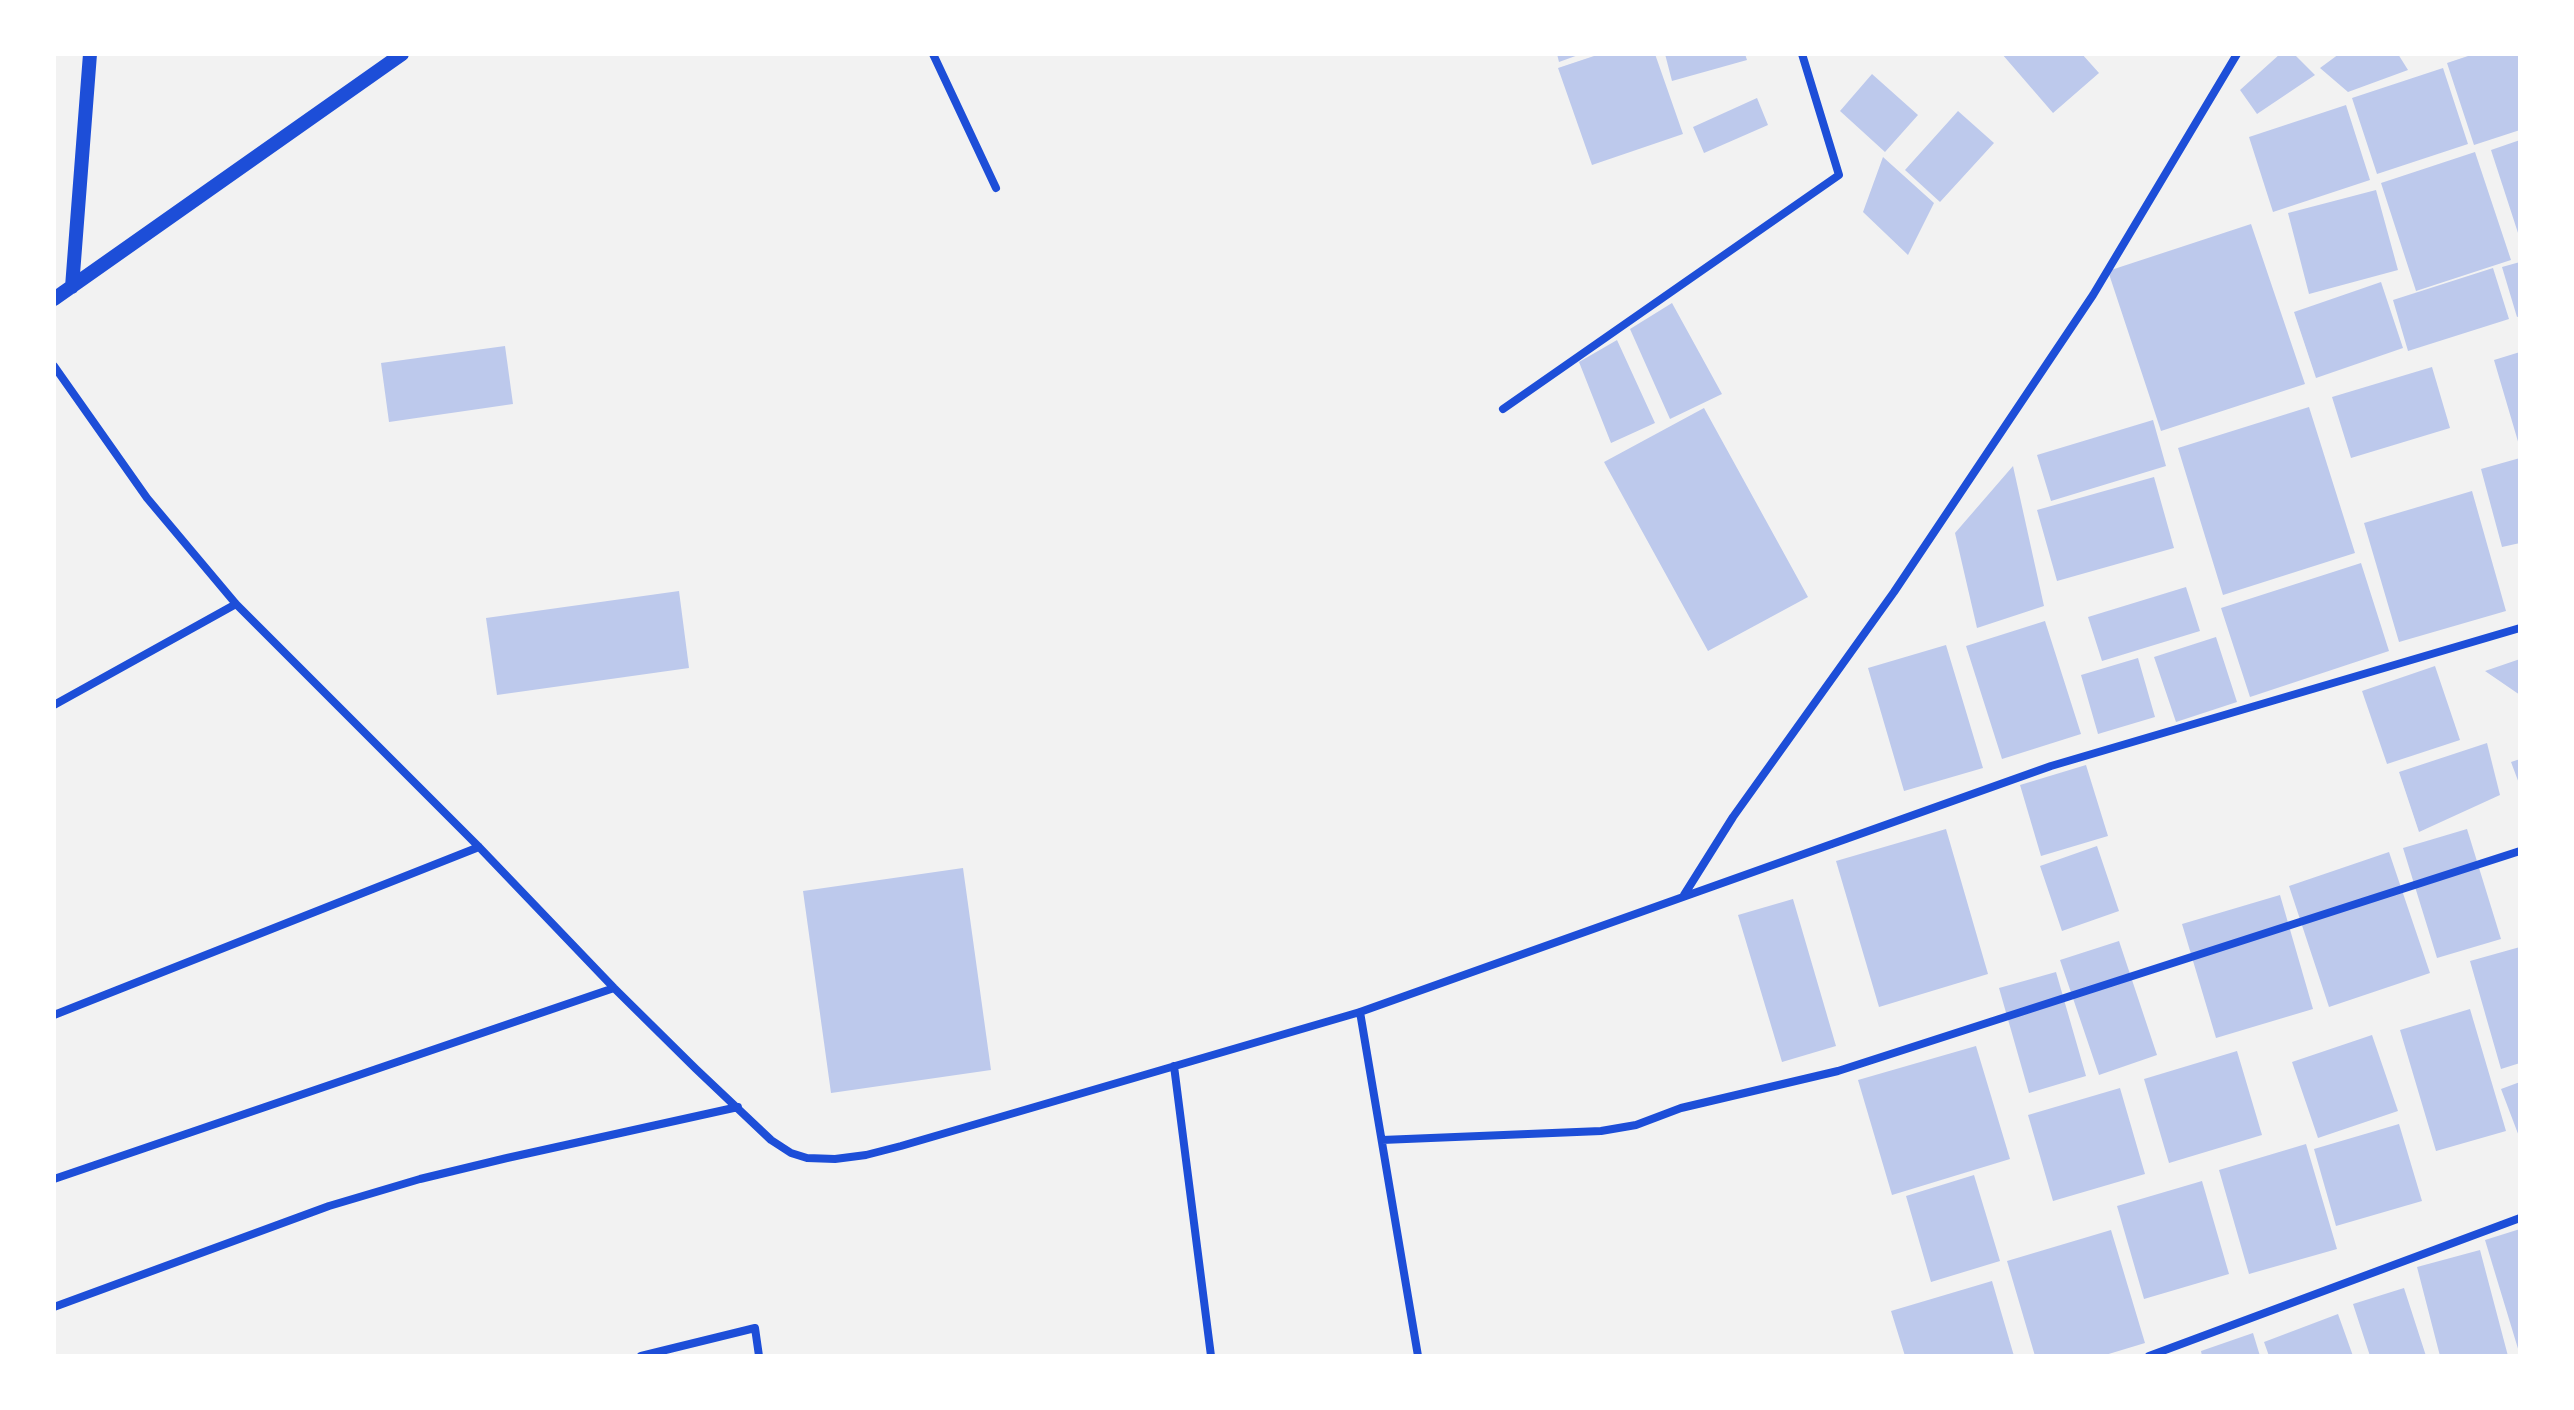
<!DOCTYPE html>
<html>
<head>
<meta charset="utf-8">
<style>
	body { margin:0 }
	#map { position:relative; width:2574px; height:1410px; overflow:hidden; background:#f2f2f2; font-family:"Public Sans",sans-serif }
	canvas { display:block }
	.frame { position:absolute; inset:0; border:56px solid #fff; pointer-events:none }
</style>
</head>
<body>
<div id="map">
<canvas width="2574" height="1410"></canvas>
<div class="frame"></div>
</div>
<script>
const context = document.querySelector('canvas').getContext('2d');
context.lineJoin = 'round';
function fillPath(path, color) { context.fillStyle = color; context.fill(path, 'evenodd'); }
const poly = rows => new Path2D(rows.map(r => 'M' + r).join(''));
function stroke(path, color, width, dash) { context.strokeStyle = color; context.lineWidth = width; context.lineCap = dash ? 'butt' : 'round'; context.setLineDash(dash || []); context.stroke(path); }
fillPath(poly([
	[1557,54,1581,54,1559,62],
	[1600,54,1655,54,1683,134,1592,165,1558,68],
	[1665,54,1745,54,1747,60,1672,81],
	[2002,54,2082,54,2099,73,2053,113],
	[2280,54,2294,54,2315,75,2257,114,2240,90],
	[2339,54,2398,54,2408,70,2348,92,2320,68],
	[2474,54,2520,54,2520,130,2474,145,2447,63],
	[2443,68,2468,144,2377,174,2352,98],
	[1872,74,1918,115,1885,152,1840,111],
	[1757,98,1768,125,1704,153,1693,127],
	[2346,105,2370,180,2273,212,2249,137],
	[1958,111,1994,143,1940,202,1905,170],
	[2520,140,2520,236,2519,236,2491,150],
	[2475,152,2511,260,2416,291,2381,183],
	[1883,157,1934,203,1908,255,1863,212],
	[2376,190,2398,270,2309,294,2288,213],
	[2251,224,2305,384,2161,431,2108,271],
	[2520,262,2520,316,2517,317,2502,267],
	[2493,268,2509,319,2408,351,2393,300],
	[2381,282,2403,348,2316,378,2294,312],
	[1672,303,1722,394,1670,419,1630,329],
	[1617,340,1655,423,1611,443,1579,362],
	[505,346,513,404,389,422,381,363],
	[2520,352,2520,445,2519,445,2494,360],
	[2432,367,2450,428,2351,458,2332,397],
	[2309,407,2355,553,2223,595,2178,448],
	[1704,408,1808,597,1708,651,1604,462],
	[2153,420,2166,466,2051,501,2037,455],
	[2520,458,2520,543,2502,547,2481,469],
	[2013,466,2044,606,1977,628,1955,533],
	[2154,477,2174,548,2057,581,2037,510],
	[2472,491,2506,611,2399,642,2364,523],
	[2361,563,2389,651,2250,697,2221,608],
	[2186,587,2200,631,2102,661,2088,617],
	[679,591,689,668,497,695,486,618],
	[2045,621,2081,734,2002,759,1966,646],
	[2216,637,2237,702,2176,722,2154,657],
	[1946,645,1983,768,1904,791,1868,668],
	[2138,658,2155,717,2098,734,2081,675],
	[2520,659,2520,695,2485,671],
	[2435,666,2460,740,2387,764,2362,691],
	[2487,743,2500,795,2419,832,2399,772],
	[2520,759,2520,786,2511,762],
	[2086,765,2108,836,2041,856,2020,785],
	[1946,829,1988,974,1879,1007,1836,861],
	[2467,829,2501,939,2437,958,2403,848],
	[2097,846,2119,911,2062,931,2040,866],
	[2389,852,2430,973,2329,1007,2289,886],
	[963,868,991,1070,831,1093,803,891],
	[2280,895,2313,1009,2216,1038,2182,924],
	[1793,899,1836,1046,1782,1062,1738,915],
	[2119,941,2157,1055,2099,1075,2060,960],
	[2520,947,2520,1063,2501,1069,2470,961],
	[2056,972,2086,1076,2029,1093,1999,988],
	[2470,1009,2506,1131,2436,1151,2400,1030],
	[2372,1035,2398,1111,2318,1138,2292,1062],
	[1976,1046,2010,1159,1892,1195,1858,1080],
	[2237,1051,2262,1135,2169,1163,2144,1079],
	[2520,1082,2520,1139,2501,1089],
	[2120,1088,2145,1174,2053,1201,2028,1115],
	[2399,1124,2422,1201,2336,1226,2314,1149],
	[2306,1144,2337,1249,2249,1274,2219,1170],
	[1974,1175,2000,1261,1931,1282,1906,1196],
	[2202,1181,2229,1274,2144,1299,2117,1206],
	[2520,1229,2520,1352,2519,1352,2485,1240],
	[2111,1230,2145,1343,2102,1356,2035,1356,2007,1261],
	[2480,1250,2508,1356,2440,1356,2417,1267],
	[1992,1281,2014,1356,1905,1356,1891,1311],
	[2404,1288,2426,1356,2370,1356,2353,1304],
	[2338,1314,2353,1356,2269,1356,2264,1342],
	[2253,1333,2260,1356,2202,1356,2201,1351]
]), '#bdc9ec');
stroke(poly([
	[933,54,996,188],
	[54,366,147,498,236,604,479,847,614,988,696,1069,771,1140,791,1153,807,1158,835,1159,866,1155,901,1146,1360,1012,2051,766,2520,628],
	[1503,409,1839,175,1802,54],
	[54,705,236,604],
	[1684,895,1733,817,1894,592,2093,295,2237,54],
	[1360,1012,1418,1356],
	[54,1015,479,847],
	[1174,1066,1211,1356],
	[1382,1140,1601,1131,1636,1125,1681,1108,1838,1071,2520,851],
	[54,1179,614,988],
	[54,1307,329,1206,420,1179,507,1158,738,1107],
	[641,1356,755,1328,759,1356],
	[2149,1356,2520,1218]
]), '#1d4ed8', 8);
stroke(poly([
	[72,287,90,54],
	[54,299,402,54]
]), '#1d4ed8', 14);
</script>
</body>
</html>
